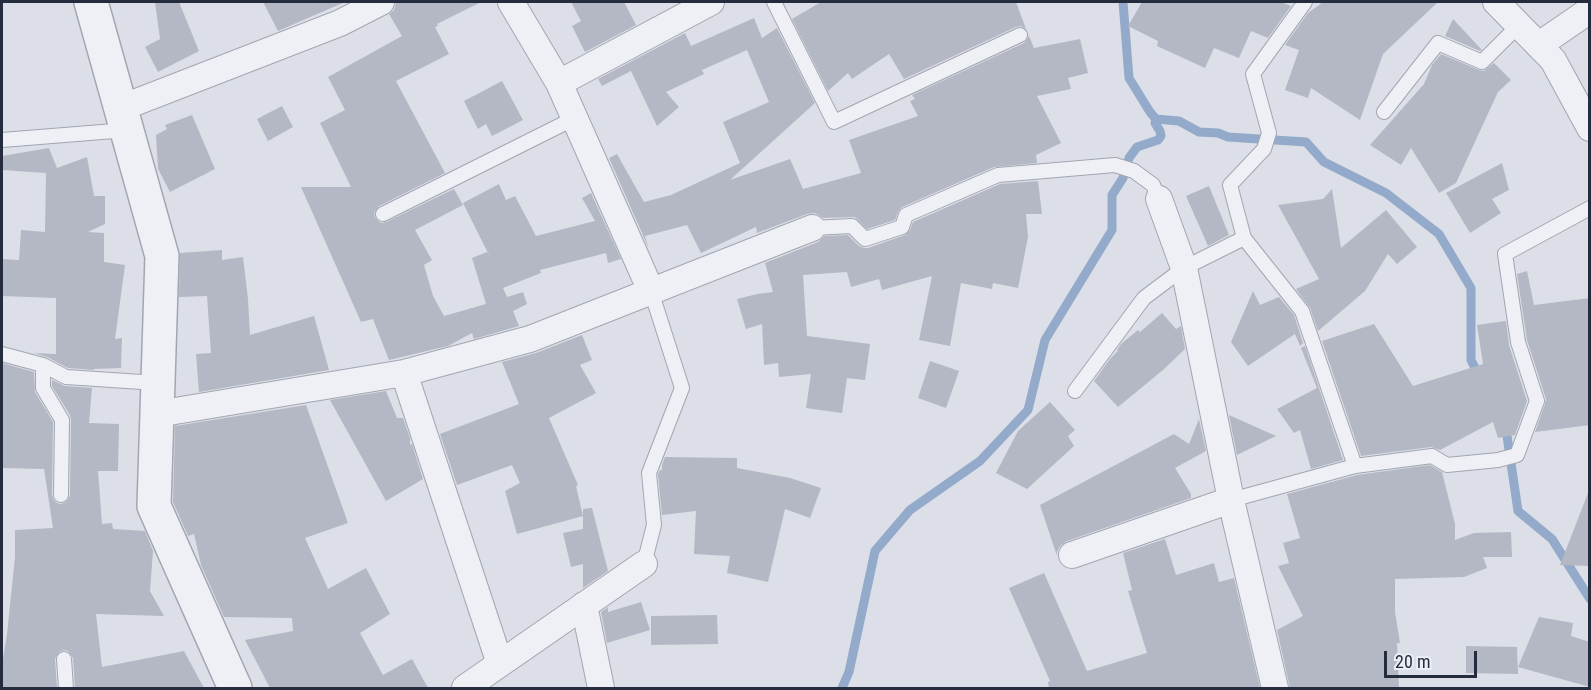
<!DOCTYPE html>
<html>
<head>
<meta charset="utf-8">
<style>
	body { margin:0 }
	#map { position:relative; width:1591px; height:690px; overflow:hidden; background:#dcdfe7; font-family:"Roboto Condensed",sans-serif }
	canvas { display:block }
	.frame { position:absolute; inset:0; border:3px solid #252c3e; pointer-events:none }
	.scale { position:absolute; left:1384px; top:651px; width:93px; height:27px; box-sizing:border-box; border:3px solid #252c3e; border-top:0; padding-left:8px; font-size:18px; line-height:21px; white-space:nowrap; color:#252c3e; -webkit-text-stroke:4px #ebeef5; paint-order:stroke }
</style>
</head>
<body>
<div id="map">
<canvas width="1591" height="690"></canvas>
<div class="frame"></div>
<div class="scale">20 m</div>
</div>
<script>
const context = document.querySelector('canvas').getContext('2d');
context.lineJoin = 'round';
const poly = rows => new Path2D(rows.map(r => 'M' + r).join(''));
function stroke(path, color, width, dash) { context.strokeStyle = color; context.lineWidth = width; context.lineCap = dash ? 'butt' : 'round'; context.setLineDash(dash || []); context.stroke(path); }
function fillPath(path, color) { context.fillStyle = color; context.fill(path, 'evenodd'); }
stroke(poly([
	[1123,2,1129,78,1150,112,1156,119,1179,121,1199,132,1218,133,1228,137,1306,142,1324,162,1386,193,1439,234,1471,288,1471,360,1479,376],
	[1504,426,1506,429,1518,511,1552,539,1590,599],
	[842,688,849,672,875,551,910,510,980,461,1028,410,1045,340,1112,230,1112,195,1123,178,1129,158,1137,147,1158,140,1161,136,1160,131,1155,123,1156,119]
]), '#94aaca', 9);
fillPath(poly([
	[155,2,179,2,199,51,158,72,145,47,160,39],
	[263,2,345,2,278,31],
	[396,2,481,2,437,24,438,26,435,27,449,54,396,81,445,173,379,206,374,213,375,217,378,221,382,223,386,222,454,189,463,205,415,230,432,260,424,265,433,296,444,316,486,304,472,258,487,252,490,257,463,203,499,184,506,200,515,196,536,236,595,221,582,198,591,193,621,259,608,263,606,253,540,270,541,273,503,288,507,297,523,292,527,304,513,311,519,326,474,339,472,333,448,346,389,360,373,319,361,322,301,187,351,187,320,123,345,110,328,77,402,36,389,14,394,10],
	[571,2,624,2,636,25,585,52,572,26,581,21],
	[821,2,1016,2,1026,29,1021,26,1016,27,904,79,889,54,852,79,848,73,828,91,792,19],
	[1142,2,1281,2,1291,6,1268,38,1251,31,1239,58,1214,48,1205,68,1157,46,1158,41,1128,26],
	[1323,2,1438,2,1383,54,1360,120,1311,88,1308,98,1285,90,1299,50,1285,45,1308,13],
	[754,18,762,38,777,28,815,103,730,180,790,159,803,189,861,173,849,140,918,116,910,101,915,99,912,95,1024,43,1029,36,1034,48,1080,39,1088,73,1068,78,1071,89,1037,96,1061,143,1036,155,1037,163,994,167,902,207,898,212,895,220,867,229,855,217,823,218,815,213,807,214,757,233,756,227,701,253,687,225,645,236,649,249,609,158,617,154,644,202,671,195,740,163,723,122,769,102,747,50,702,70,704,74,666,92,679,107,657,126,631,71,602,86,598,79,685,33,691,46],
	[1453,19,1482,50,1480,51,1445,36],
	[1441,54,1479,70,1484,71,1494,63,1511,80,1498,92,1456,183,1439,193,1411,148,1401,165,1370,145,1424,84,1432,65],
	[502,81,523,120,492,136,486,124,478,129,464,101],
	[282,106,293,127,268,141,257,119],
	[192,115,215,169,170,192,158,169,156,135,167,129,165,125],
	[49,148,57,168,87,157,94,196,105,196,105,224,88,232,104,233,104,262,125,265,115,339,122,338,121,368,94,369,94,370,68,368,47,357,34,353,56,354,56,298,2,296,2,259,19,260,21,230,45,232,46,173,2,170,2,156],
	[1502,163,1509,190,1492,199,1501,213,1470,233,1446,193],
	[1038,181,1042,214,1026,214,1028,237,1018,288,993,283,992,289,961,283,950,346,919,340,932,276,882,290,879,279,851,287,847,272,803,275,807,336,870,344,865,380,847,378,842,413,806,408,811,374,779,377,778,363,764,365,762,324,746,329,737,299,757,294,773,292,765,263,818,242,824,236,848,235,859,246,864,248,868,248,905,235,910,230,913,222,1000,184],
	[1209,186,1229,235,1208,246,1186,196],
	[1332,189,1341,248,1386,210,1417,247,1397,264,1388,254,1365,291,1318,331,1310,308,1296,289,1319,279,1278,205,1323,199],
	[222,250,222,260,243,257,248,299,250,335,314,316,329,370,199,392,196,354,211,353,207,296,179,297,180,253],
	[1527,271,1534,305,1590,298,1590,425,1535,432,1545,404,1546,399,1527,340,1517,274],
	[1253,291,1260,305,1279,297,1294,315,1303,343,1300,346,1295,334,1248,366,1231,342],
	[1162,313,1176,329,1181,326,1185,349,1163,370,1118,407,1094,381,1110,359,1118,351,1117,350,1121,344,1138,330,1140,332],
	[1506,321,1509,345,1527,401,1515,435,1498,438,1493,422,1440,450,1431,447,1361,456,1322,341,1374,324,1413,386,1483,364,1477,325],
	[582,335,592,360,580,365,596,393,549,418,578,485,576,486,583,516,517,534,505,491,520,483,512,465,457,485,440,434,519,404,502,362,536,353],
	[1305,346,1343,460,1311,469,1300,430,1294,433,1277,409,1317,388,1301,348],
	[930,361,959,371,946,408,918,398],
	[2,363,34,372,35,392,53,422,52,495,54,500,57,503,61,504,66,502,70,496,71,420,70,415,52,386,52,380,65,386,92,388,89,423,119,424,118,471,98,471,102,524,112,523,113,529,145,531,153,551,150,591,164,616,96,614,102,667,184,651,204,688,75,688,73,658,68,651,64,650,59,652,55,659,57,688,2,688,2,665,7,634,15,557,15,530,53,528,44,469,2,468],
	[386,391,397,418,403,418,410,438,410,445,412,444,423,479,386,501,330,400],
	[1050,402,1075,430,1068,436,1074,446,1027,489,996,473,1018,431],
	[306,405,348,523,305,538,328,589,366,568,390,614,360,633,383,675,412,659,428,688,270,688,245,640,293,631,292,618,224,617,201,565,194,534,188,536,173,502,175,426],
	[1229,415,1276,436,1237,455],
	[1199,419,1206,451,1175,468,1191,494,1191,498,1067,541,1060,546,1057,552,1057,556,1040,505,1174,434,1189,444],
	[665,457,737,458,737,468,790,478,821,488,810,518,785,509,768,582,727,573,730,556,694,554,696,511,662,515,658,474,660,470,662,470,662,465],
	[1430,465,1442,472,1455,524,1455,540,1474,533,1511,532,1512,557,1483,557,1487,568,1464,577,1395,579,1395,612,1400,643,1397,643,1399,688,1290,688,1277,630,1303,616,1278,566,1289,563,1283,543,1300,538,1287,494,1357,475],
	[1588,493,1590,494,1590,566,1560,565],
	[592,508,608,571,583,588,583,564,571,567,563,533,583,529,583,509],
	[1165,539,1176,575,1214,563,1219,582,1234,578,1260,688,1049,688,1048,682,1050,681,1009,588,1044,573,1087,671,1147,653,1128,591,1132,590,1123,553],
	[641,602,650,630,607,643,601,612,608,607,608,612],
	[717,615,718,644,651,645,651,616],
	[1539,617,1573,623,1571,636,1590,642,1590,687,1518,667],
	[1466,646,1517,647,1518,674,1466,673]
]), '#b3b8c4');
const service = poly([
	[774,2,834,122,1020,35],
	[1384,112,1438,43,1482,62,1519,25],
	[2,140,127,130],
	[383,214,575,118],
	[812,228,852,226,865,239,902,227,906,215,998,175,1115,165,1134,171,1153,185,1159,199],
	[2,354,43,365,66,377,157,383],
	[43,365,43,388,62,420,61,495],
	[1075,391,1144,298,1184,268,1244,238,1230,185,1264,149,1269,133,1253,74,1305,2],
	[1355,466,1432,456,1447,465,1498,460,1517,455,1537,401,1518,342,1505,254,1590,208],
	[1231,500,1355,466,1302,311,1244,238],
	[644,564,654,525,649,473,682,388,651,291],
	[64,659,66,688]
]);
const minor = poly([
	[511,2,559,83,651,291],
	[1496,2,1553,60,1590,128],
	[1539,45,1590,10],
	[559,83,711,2],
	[121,108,340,23,381,2],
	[1159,199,1184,268,1231,500,1275,688],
	[404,373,500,664],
	[157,414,404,373,530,339,812,228],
	[1072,555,1231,500],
	[584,605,601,688],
	[465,688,644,564]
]);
const tertiary = poly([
	[91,2,162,256,154,506,235,688]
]);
stroke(service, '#a1a6b1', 16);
stroke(minor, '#a1a6b1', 28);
stroke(tertiary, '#a1a6b1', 36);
stroke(service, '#eef0f5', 14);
stroke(minor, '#eef0f5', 26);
stroke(tertiary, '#eef0f5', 33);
</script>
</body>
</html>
